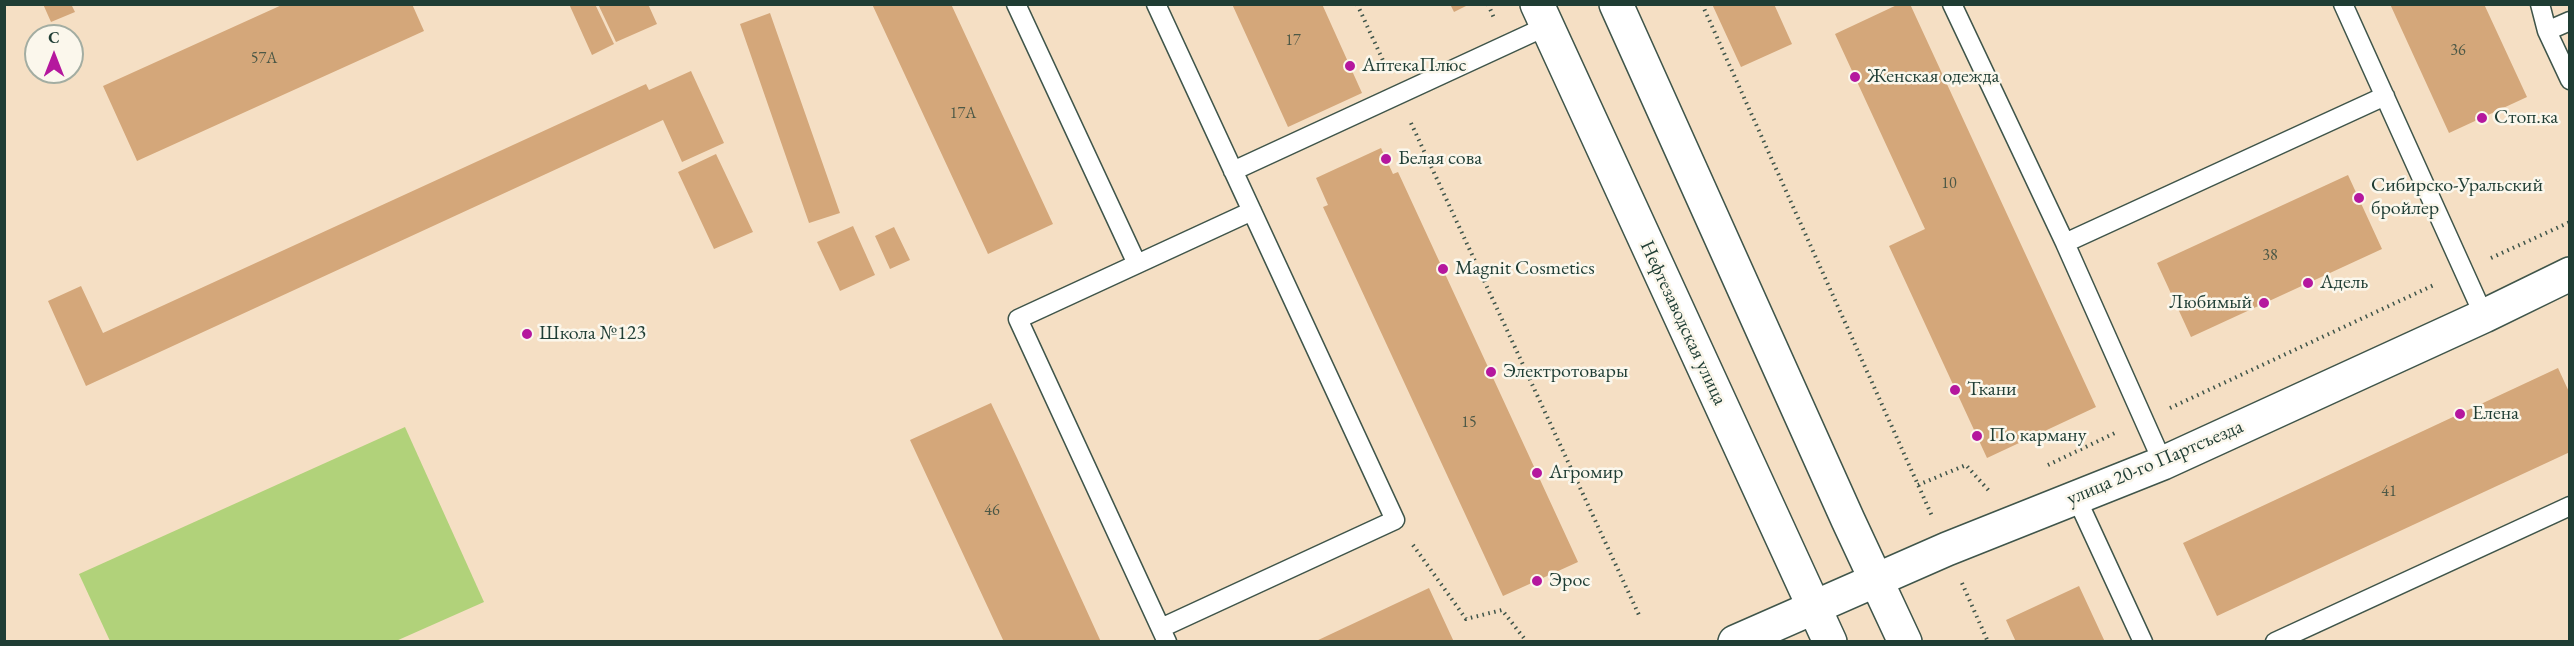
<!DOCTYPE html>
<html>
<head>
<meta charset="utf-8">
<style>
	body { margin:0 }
	#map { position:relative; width:2574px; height:646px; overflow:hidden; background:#f5dfc4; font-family:"EB Garamond",serif }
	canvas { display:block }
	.frame { position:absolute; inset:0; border:6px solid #1f3d34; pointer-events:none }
	.north { position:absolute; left:24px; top:24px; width:60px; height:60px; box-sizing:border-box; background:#fbf7ec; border:2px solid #a3ada2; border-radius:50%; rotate:0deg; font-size:16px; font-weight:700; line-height:24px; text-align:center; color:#1f3d34 }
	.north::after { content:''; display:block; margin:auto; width:21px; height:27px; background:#b5179e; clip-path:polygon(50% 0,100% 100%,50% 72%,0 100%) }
</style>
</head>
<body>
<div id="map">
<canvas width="2574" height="646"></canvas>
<div class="frame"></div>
<div class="north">С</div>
</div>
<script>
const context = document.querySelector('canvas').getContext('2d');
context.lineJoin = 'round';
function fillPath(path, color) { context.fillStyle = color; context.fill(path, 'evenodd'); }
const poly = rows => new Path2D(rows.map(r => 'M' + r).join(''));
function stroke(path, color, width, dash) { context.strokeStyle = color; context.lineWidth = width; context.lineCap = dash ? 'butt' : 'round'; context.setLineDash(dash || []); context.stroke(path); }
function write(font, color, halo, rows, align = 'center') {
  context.font = font + ' "EB Garamond",serif'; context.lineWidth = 5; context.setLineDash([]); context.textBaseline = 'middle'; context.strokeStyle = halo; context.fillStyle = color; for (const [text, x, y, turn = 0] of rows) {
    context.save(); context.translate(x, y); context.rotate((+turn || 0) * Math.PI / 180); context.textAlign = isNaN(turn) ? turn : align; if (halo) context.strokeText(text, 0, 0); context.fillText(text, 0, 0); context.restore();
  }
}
fillPath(poly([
	[405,427,484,602,396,641,110,641,79,574]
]), '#b1d27a');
fillPath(poly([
	[43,4,71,4,75,12,51,22],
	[284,4,412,4,424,31,137,161,103,86],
	[569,4,595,4,614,44,592,55],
	[598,4,648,4,657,24,616,42],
	[872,4,951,4,1053,224,988,254],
	[1232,4,1322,4,1362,93,1288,127],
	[1450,4,1470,4,1454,12],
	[1712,4,1774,4,1792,44,1741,67],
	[1899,4,1910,4,2096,407,1987,458,1889,246,1925,229,1835,34],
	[2390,4,2484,4,2527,97,2449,133],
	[770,13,840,213,809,223,740,24],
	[691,71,724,143,682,162,663,120,86,386,48,301,81,286,103,333,646,84,649,90],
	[1381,148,1393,174,1398,172,1578,562,1503,596,1323,207,1328,205,1316,178],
	[716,154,753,232,714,249,678,172],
	[2348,175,2382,249,2191,337,2157,263],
	[853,226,875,275,840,291,817,242],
	[894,227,910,260,890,269,875,236],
	[2558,368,2570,394,2570,452,2217,616,2183,543],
	[991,403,1017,458,1101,642,1004,642,910,440],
	[2079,586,2105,642,2016,642,2006,620],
	[1429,588,1454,642,1314,642]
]), '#d4a77a');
const lane = poly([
	[1016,4,1137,264],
	[1156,4,1395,520,1161,628],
	[1952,4,2065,243,2163,463],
	[2343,4,2484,316],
	[2540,4,2547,31],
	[2570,21,2547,31,2570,80],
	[1233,171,1547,26],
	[2065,243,2385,96],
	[2076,497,2143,642],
	[1167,642,1018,319,1252,211],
	[2275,642,2570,506]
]);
const street = poly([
	[1735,642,1947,549,2163,463,2484,316,2570,274]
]);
const secondary = poly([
	[1537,4,1830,642],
	[1616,4,1848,520,1905,642]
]);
stroke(lane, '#3f554a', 21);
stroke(street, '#3f554a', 36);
stroke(secondary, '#3f554a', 36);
stroke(poly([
	[1357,4,1386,67],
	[1488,4,1494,18],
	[1702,4,1932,516],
	[1411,123,1639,615],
	[2491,258,2570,222],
	[2170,408,2436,284],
	[2048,465,2117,432],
	[1918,485,1966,465,1990,492],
	[1413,545,1466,619,1502,610,1527,642],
	[1962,583,1988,642]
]), '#3f554a', 4, [1.5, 4.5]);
stroke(lane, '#fff', 18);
stroke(street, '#fff', 33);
stroke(secondary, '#fff', 33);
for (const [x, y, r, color] of [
	[1350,66,6,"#b5179e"],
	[1855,77,6,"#b5179e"],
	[2482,118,6,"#b5179e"],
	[1386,159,6,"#b5179e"],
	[2359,198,6,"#b5179e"],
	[1443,269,6,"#b5179e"],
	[2308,283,6,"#b5179e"],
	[2264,303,6,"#b5179e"],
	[527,334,6,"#b5179e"],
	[1491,372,6,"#b5179e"],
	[1955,390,6,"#b5179e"],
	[2460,414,6,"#b5179e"],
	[1977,436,6,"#b5179e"],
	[1537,473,6,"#b5179e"],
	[1537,581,6,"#b5179e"]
]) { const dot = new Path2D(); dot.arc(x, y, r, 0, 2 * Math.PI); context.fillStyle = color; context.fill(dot); stroke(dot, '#fbf7ec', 2); }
write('16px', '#4c5846', null, [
	["17",1293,41],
	["36",2458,51],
	["57А",264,59],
	["17А",963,114],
	["10",1949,184],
	["38",2270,256],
	["15",1469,423],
	["41",2389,492],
	["46",992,511]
]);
write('20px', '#1f3d34', '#fbf7ec', [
	["АптекаПлюс",1362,66],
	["Женская одежда",1867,77],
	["Стоп.ка",2494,118],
	["Белая сова",1398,159],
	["Сибирско-Уральский",2371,186],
	["бройлер",2371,209],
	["Magnit Cosmetics",1455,269],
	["Адель",2320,283],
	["Любимый",2252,303,"right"],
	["Школа №123",539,334],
	["Электротовары",1503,372],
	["Ткани",1967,390],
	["Елена",2472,414],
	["По карману",1989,436],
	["Агромир",1549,473],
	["Эрос",1549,581]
], 'left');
write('20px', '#1f3d34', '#fbf7ec', [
	["Нефтезаводская улица",1683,323,65],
	["улица 20-го Партсъезда",2155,463,-23]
]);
</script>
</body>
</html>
